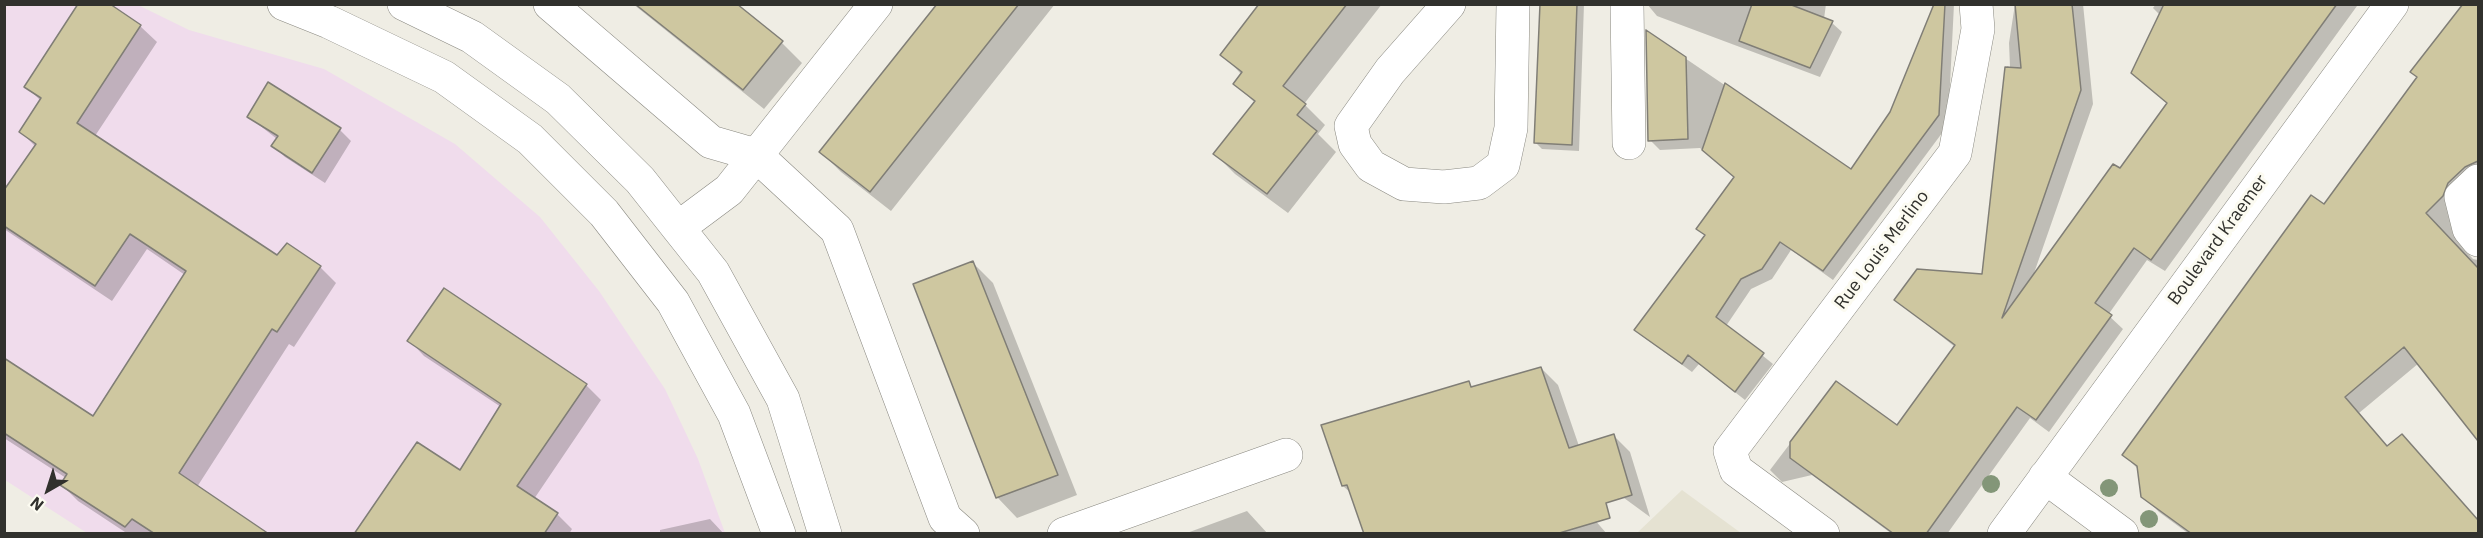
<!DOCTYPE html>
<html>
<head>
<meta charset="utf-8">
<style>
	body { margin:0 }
	#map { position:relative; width:2483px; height:538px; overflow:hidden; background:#efede4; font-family:"IBM Plex Sans",sans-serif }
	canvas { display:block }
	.frame { position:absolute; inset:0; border:6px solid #31312d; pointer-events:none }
	.north { position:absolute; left:18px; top:460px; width:60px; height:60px; -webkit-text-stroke:4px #fcfbf1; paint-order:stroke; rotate:219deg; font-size:16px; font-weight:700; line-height:24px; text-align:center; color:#31312d }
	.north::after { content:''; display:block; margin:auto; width:21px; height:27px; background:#31312d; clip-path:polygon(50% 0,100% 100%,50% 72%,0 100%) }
</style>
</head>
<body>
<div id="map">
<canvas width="2483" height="538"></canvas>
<div class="frame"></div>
<div class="north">N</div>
</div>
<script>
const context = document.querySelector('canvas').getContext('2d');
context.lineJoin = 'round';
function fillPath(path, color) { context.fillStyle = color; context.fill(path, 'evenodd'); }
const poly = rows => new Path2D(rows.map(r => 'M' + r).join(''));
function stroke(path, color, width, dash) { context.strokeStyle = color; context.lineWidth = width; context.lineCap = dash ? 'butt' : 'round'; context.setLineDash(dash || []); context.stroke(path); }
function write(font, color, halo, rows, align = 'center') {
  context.font = font + ' "IBM Plex Sans",sans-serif'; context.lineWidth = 6; context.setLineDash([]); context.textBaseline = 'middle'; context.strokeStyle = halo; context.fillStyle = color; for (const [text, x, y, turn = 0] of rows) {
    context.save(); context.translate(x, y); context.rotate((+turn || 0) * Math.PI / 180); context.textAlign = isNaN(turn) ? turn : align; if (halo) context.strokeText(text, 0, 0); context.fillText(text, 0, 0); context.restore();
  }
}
fillPath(poly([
	[1682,490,1741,533,1637,533]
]), '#e5e2d2');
fillPath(poly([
	[4,5,138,5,189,30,324,69,455,144,540,217,599,291,665,389,698,459,725,533,87,533,5,480]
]), '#f0dcec');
fillPath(poly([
	[633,4,734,4,782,43,802,63,764,109],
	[939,4,1055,4,891,211,841,172,821,152],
	[1261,4,1382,4,1304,104,1325,125,1318,134,1336,152,1288,213,1235,174,1215,154,1255,103,1235,83,1242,75,1222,54],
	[1541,4,1584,4,1579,151,1542,149,1535,142],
	[1647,4,1826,4,1824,19,1832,23,1842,32,1820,77,1657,16],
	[1935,4,1954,4,1948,125,1833,280,1791,250,1772,279,1751,289,1726,326,1773,364,1745,400,1699,364,1692,372,1646,339,1636,330,1706,236,1698,228,1735,178,1700,148,1660,150,1650,140,1648,33,1851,171,1891,113],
	[2015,4,2083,4,2093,104,2033,276,2120,170,2168,104,2132,73,2160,15,2153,8,2156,4,2357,6,2165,271,2147,260,2108,315,2123,329,2049,432,2030,418,1947,534,1892,534,1812,475,1782,482,1770,470,1836,383,1898,427,1955,347,1896,300,1983,276,2007,66,2010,67,2009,43],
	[2472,4,2478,4,2478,186,2458,209,2466,251,2473,259,2478,260,2478,434,2419,363,2359,413,2388,447,2418,452,2478,520,2478,534,2189,534,2159,512,2143,496,2139,470,2124,455,2324,206,2418,78,2412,72],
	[140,26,157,42,95,136,278,257,320,267,336,283,294,347,289,344,197,487,268,534,128,534,78,501,62,485,66,478,4,438,4,359,93,418,185,275,147,249,112,301,4,229,4,193,36,147,21,132,41,101,26,86],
	[249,117,340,130,351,141,325,183,285,157,273,145,277,139],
	[973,263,993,283,1077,495,1017,518,997,497],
	[409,340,586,385,601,400,534,499,557,514,572,529,569,534,356,534,460,472,501,407,424,356],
	[1541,368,1558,385,1579,446,1614,436,1630,452,1650,517,1553,446,1542,459,1607,534,1366,534,1352,494,1343,486,1469,383,1473,388],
	[1247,511,1268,534,1184,534],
	[710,519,724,534,660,534,660,530]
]), '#0003');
const building = poly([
	[78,4,110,4,141,25,77,123,277,255,287,243,321,266,277,332,272,329,179,473,269,534,155,534,132,519,125,527,60,485,67,474,4,433,4,358,93,416,186,271,130,234,95,286,4,226,4,190,36,144,19,132,41,98,24,87,78,4],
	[635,4,737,4,783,41,743,90,635,4],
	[937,4,1019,4,870,192,819,152,937,4],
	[1259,4,1347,4,1283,86,1306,104,1297,115,1317,131,1267,194,1213,154,1255,101,1233,84,1242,72,1220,55,1259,4],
	[1540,4,1577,4,1572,145,1534,143,1540,4],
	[1752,4,1789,4,1833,21,1810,68,1739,41,1752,4],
	[1934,4,1945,4,1939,115,1823,271,1780,242,1762,269,1741,279,1716,317,1764,353,1735,392,1688,355,1682,364,1634,330,1705,235,1696,229,1734,177,1702,150,1725,83,1851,169,1890,112,1934,4],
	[2015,4,2072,4,2081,90,2002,318,2113,164,2120,168,2167,103,2131,73,2164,4,2337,4,2151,260,2134,248,2095,303,2112,315,2036,420,2017,407,1926,534,1894,534,1790,458,1790,442,1836,381,1897,425,1955,345,1894,300,1917,269,1982,274,2005,67,2021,68,2015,4],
	[2463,4,2478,4,2478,161,2465,167,2448,183,2443,196,2426,213,2478,268,2478,441,2404,347,2345,397,2387,446,2402,434,2478,520,2478,534,2192,534,2141,497,2137,466,2122,455,2311,195,2324,204,2417,77,2410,72,2463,4],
	[1646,30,1686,57,1688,139,1648,141,1646,30],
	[268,82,341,128,312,173,271,146,278,136,247,117,268,82],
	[973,261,1058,475,996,498,913,284,973,261],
	[444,288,587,384,517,486,558,513,544,534,354,534,417,442,460,470,501,404,407,341,444,288],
	[1541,367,1569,448,1614,434,1632,495,1606,503,1610,518,1556,534,1364,534,1347,485,1342,486,1321,425,1469,381,1471,387,1541,367]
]);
fillPath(building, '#cec7a0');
stroke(building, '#807e76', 1.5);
const minor = poly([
	[284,4,329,22,444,77,530,139,604,213,673,302,734,414,779,534],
	[404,4,472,37,558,99,640,180,678,228,713,272,783,399,825,534],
	[550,4,711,142,756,155,837,230,945,518,963,534],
	[1449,4,1390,71,1351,126,1355,144,1371,166,1404,184,1444,187,1479,183,1503,165,1511,128,1513,4],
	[1627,4,1629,143],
	[2478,181,2461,197,2469,229,2478,240],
	[678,228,729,190,876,4],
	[2045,477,2122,534],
	[1064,534,1286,455],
	[1823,534,1736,470,1730,451,1955,153,1978,29,1976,4],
	[2004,534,2392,4]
]);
stroke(minor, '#898880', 34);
stroke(minor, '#fff', 33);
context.fillStyle = '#839678';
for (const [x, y] of [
	[1991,484],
	[2109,488],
	[2149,519]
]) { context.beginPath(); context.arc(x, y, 9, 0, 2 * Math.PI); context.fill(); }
write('18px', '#31312d', '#fcfbf1', [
	["Boulevard Kraemer",2218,240,-54],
	["Rue Louis Merlino",1882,250,-53]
]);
</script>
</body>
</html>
